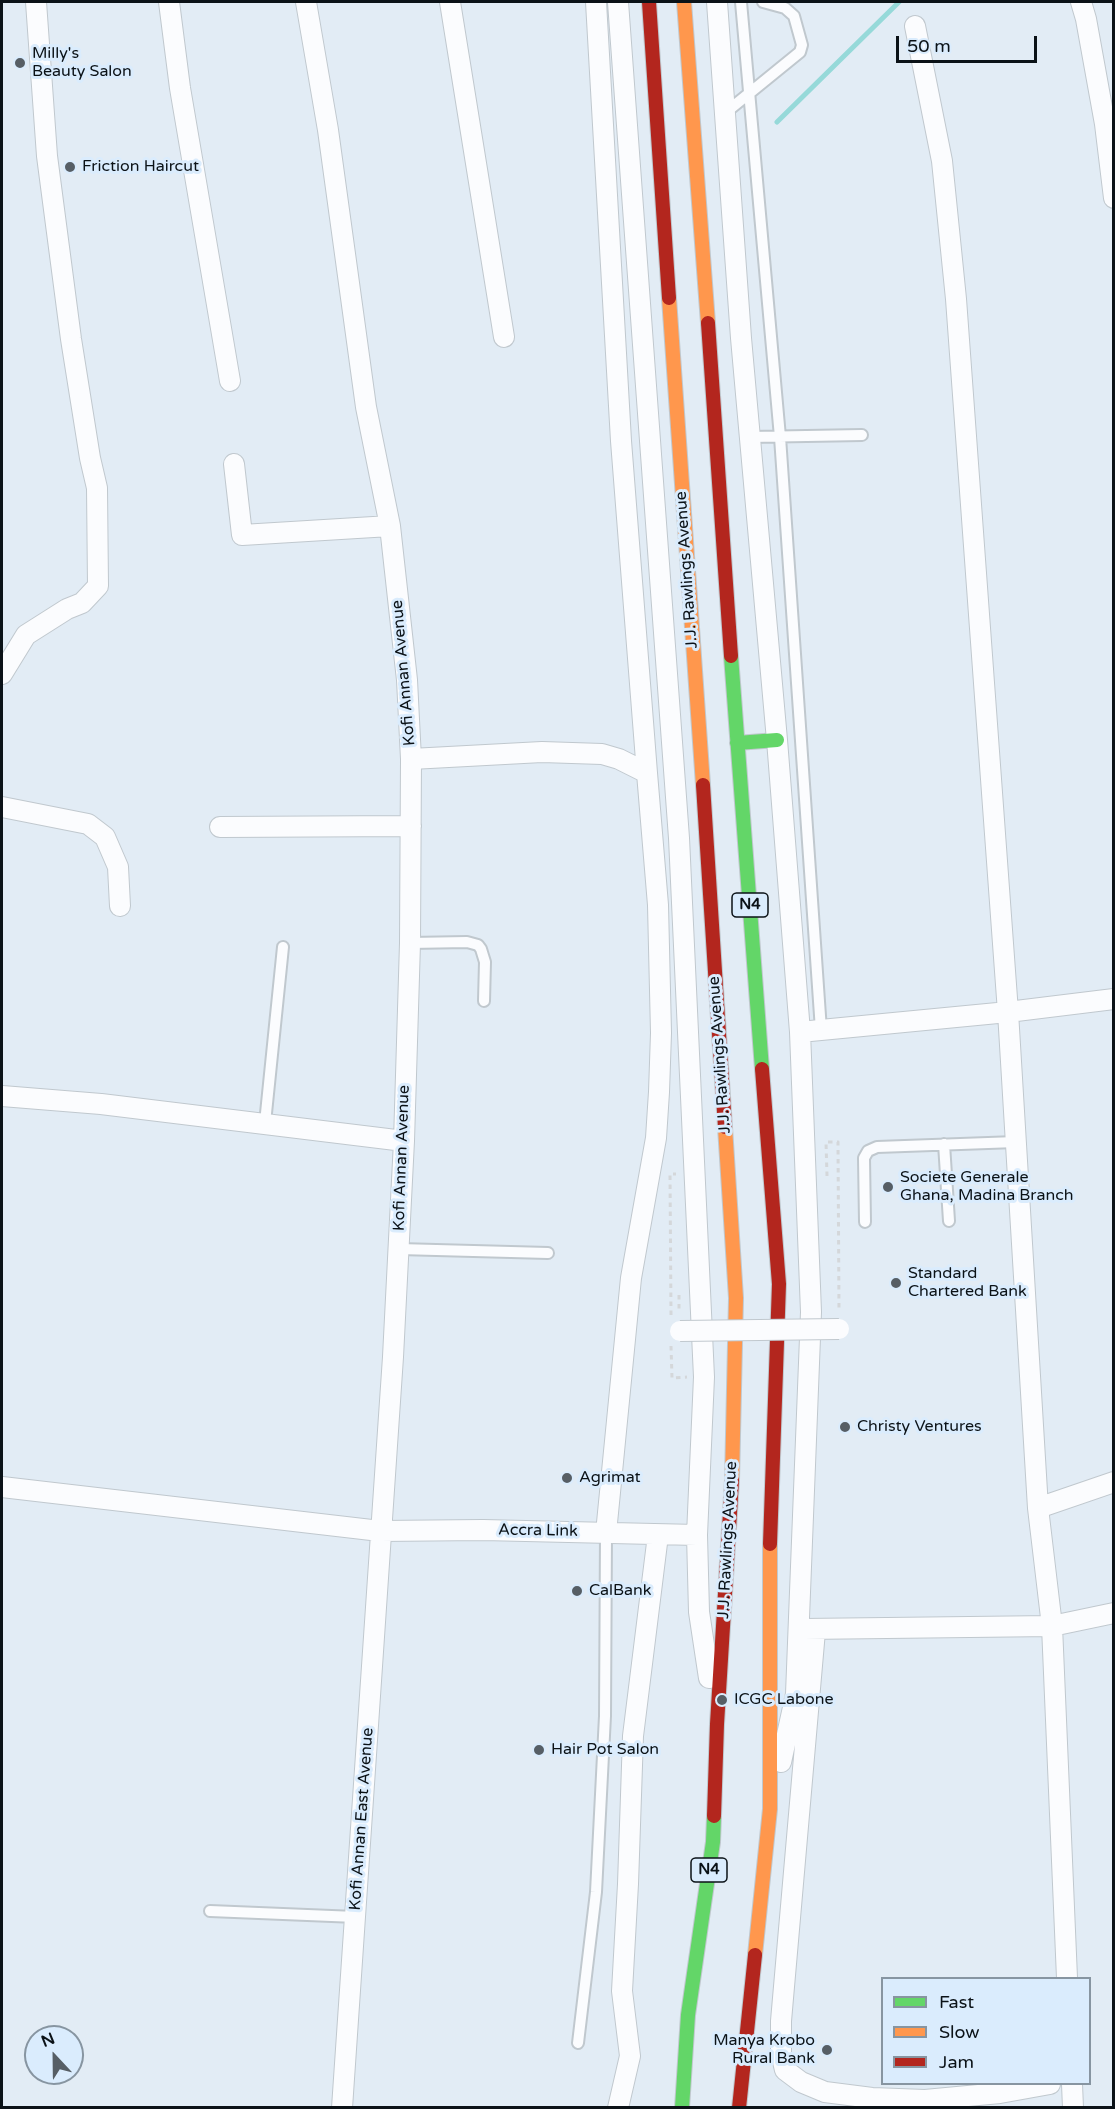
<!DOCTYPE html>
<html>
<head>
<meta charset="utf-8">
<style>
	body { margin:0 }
	#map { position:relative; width:1115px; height:2109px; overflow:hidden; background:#e2ecf5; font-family:"Varela Round",sans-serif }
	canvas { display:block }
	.frame { position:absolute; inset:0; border:3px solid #0b1217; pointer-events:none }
	.legend { position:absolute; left:881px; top:1977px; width:210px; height:108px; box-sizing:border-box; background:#daecfd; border:2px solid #8795a1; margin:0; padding:8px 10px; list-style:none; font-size:18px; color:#0b1217 }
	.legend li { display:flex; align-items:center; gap:12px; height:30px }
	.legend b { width:30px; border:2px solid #8795a1 }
	.north { position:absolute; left:24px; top:2025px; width:60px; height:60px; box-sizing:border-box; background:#daecfd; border:2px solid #8795a1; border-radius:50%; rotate:338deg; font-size:16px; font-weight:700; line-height:24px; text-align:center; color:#0b1217 }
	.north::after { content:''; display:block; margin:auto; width:21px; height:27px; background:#565e65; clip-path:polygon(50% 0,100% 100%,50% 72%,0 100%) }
	.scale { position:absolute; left:896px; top:36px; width:141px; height:27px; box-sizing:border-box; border:3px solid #0b1217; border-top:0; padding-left:8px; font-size:18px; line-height:21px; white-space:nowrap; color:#0b1217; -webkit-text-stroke:4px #daecfd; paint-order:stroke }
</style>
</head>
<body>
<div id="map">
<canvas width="1115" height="2109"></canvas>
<div class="frame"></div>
<ul class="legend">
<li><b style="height:8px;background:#63d668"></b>Fast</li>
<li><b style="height:8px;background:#ff974d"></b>Slow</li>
<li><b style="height:8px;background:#b3261e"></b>Jam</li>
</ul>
<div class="north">N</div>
<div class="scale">50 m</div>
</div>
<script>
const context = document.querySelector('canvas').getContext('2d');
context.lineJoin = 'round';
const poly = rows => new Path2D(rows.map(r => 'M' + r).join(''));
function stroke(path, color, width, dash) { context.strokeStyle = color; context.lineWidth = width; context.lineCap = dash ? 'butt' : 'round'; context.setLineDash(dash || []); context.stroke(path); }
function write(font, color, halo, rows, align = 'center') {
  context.font = font + ' "Varela Round",sans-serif'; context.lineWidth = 6; context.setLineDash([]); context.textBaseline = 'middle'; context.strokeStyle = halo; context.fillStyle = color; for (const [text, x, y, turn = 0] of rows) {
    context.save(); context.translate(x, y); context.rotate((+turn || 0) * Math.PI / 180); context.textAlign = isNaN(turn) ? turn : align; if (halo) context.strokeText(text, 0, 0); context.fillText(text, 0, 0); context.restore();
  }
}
stroke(poly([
	[777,122,899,2]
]), '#96d9d9', 5);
const lane = poly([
	[741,2,780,437,821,1030],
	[725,113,800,52,802,45,794,16,785,8,763,2],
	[751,437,862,435],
	[410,943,467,942,478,945,481,949,485,962,484,1001],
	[265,1123,283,947],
	[944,1144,949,1221],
	[865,1222,864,1158,868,1151,877,1147,1016,1142],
	[399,1249,548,1253],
	[210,1911,356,1917],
	[578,2043,596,1892,605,1716,606,1533]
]);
const street = poly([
	[169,2,180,88,230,381],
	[306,2,328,130,366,407,390,526,407,680,411,759,410,943,404,1141,393,1357,342,2108],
	[450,2,504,337],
	[596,2,621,441,647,773],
	[618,2,679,838,704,1377,697,1535,699,1612,709,1678],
	[717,2,741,338,777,740,800,1032,811,1312,796,1694,781,1762],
	[1081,2,1086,19,1105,124,1114,198],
	[915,26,942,161,956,299,1008,1012,1038,1508,1052,1626,1067,1978],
	[234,464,242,535,390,526],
	[2,674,26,635,67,609,82,603,98,586,97,488,90,458,71,339,47,156,36,2],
	[411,759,542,752,602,754,619,759,647,773,658,905,661,1033,659,1092,656,1138,631,1278,606,1533],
	[2,807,88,824,105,837,118,867,120,906],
	[220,827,411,826],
	[800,1032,1008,1012,1114,999],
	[2,1096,101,1104,404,1141],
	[2,1487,380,1531,483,1530,697,1535],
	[1038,1508,1114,1482],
	[804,1629,1052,1626,1114,1613],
	[815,1631,781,2021,781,2053,785,2070,801,2082,825,2092,872,2098,925,2100,1000,2093,1050,2084],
	[1072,2084,1073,2108],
	[618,2108,630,2056,622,1991,628,1884,633,1736,658,1535]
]);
const fast = poly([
	[731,656,762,1069],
	[737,743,777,740],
	[682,2108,688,2015,713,1842,714,1816]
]);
const slow = poly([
	[684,2,708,323],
	[669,298,703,785],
	[725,1127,736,1298,732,1480],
	[755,1955,770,1809,770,1544]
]);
const jam = poly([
	[649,2,669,298],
	[708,323,731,656],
	[703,785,725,1127],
	[762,1069,779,1284,770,1544],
	[714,1816,717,1724,732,1480],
	[739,2108,755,1955]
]);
stroke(lane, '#c0c8ce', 14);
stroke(street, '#c0c8ce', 22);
stroke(fast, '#c0c8ce', 16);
stroke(slow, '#c0c8ce', 16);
stroke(jam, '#c0c8ce', 16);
stroke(poly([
	[827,1176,826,1142,838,1142,839,1312],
	[679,1295,679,1313],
	[671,1315,670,1174,676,1174],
	[671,1346,672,1378,687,1377]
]), '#d4d7da', 3, [4.5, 4.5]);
stroke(lane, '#fbfcfe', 10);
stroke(street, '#fbfcfe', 20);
stroke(fast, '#63d668', 14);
stroke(slow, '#ff974d', 14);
stroke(jam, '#b3261e', 14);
const streetBridge = poly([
	[680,1331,839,1329]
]);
stroke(streetBridge, '#c0c8ce', 22, []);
stroke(streetBridge, '#fbfcfe', 20);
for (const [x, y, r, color] of [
	[20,63,6,"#565e65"],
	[70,167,6,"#565e65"],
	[888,1187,6,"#565e65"],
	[896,1283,6,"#565e65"],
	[845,1427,6,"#565e65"],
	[567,1478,6,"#565e65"],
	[577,1591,6,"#565e65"],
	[722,1700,6,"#565e65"],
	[539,1750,6,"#565e65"],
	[827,2050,6,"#565e65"]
]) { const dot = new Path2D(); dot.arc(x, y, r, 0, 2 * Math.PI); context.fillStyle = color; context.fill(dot); stroke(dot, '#daecfd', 2); }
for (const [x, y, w] of [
	[750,905,36],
	[709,1870,36]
]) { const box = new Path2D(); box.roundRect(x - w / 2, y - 12, w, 24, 4.5); context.fillStyle = '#daecfd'; context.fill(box); stroke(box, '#0b1217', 1.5); }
write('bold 15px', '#0b1217', null, [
	["N4",750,905],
	["N4",709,1870]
]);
write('16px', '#0b1217', '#daecfd', [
	["Milly's",32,54],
	["Beauty Salon",32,72],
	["Friction Haircut",82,167],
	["Societe Generale",900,1178],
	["Ghana, Madina Branch",900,1196],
	["Standard",908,1274],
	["Chartered Bank",908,1292],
	["Christy Ventures",857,1427],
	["Agrimat",579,1478],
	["CalBank",589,1591],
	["ICGC Labone",734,1700],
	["Hair Pot Salon",551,1750],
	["Manya Krobo",815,2041,"right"],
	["Rural Bank",815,2059,"right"]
], 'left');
write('16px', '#0b1217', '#daecfd', [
	["J.J. Rawlings Avenue",687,570,-94],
	["Kofi Annan Avenue",404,673,-95],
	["J.J. Rawlings Avenue",720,1055,-94],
	["Kofi Annan Avenue",402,1158,-88],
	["Accra Link",538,1531,1],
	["J.J. Rawlings Avenue",728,1540,-87],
	["Kofi Annan East Avenue",362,1819,-86]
]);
</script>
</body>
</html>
